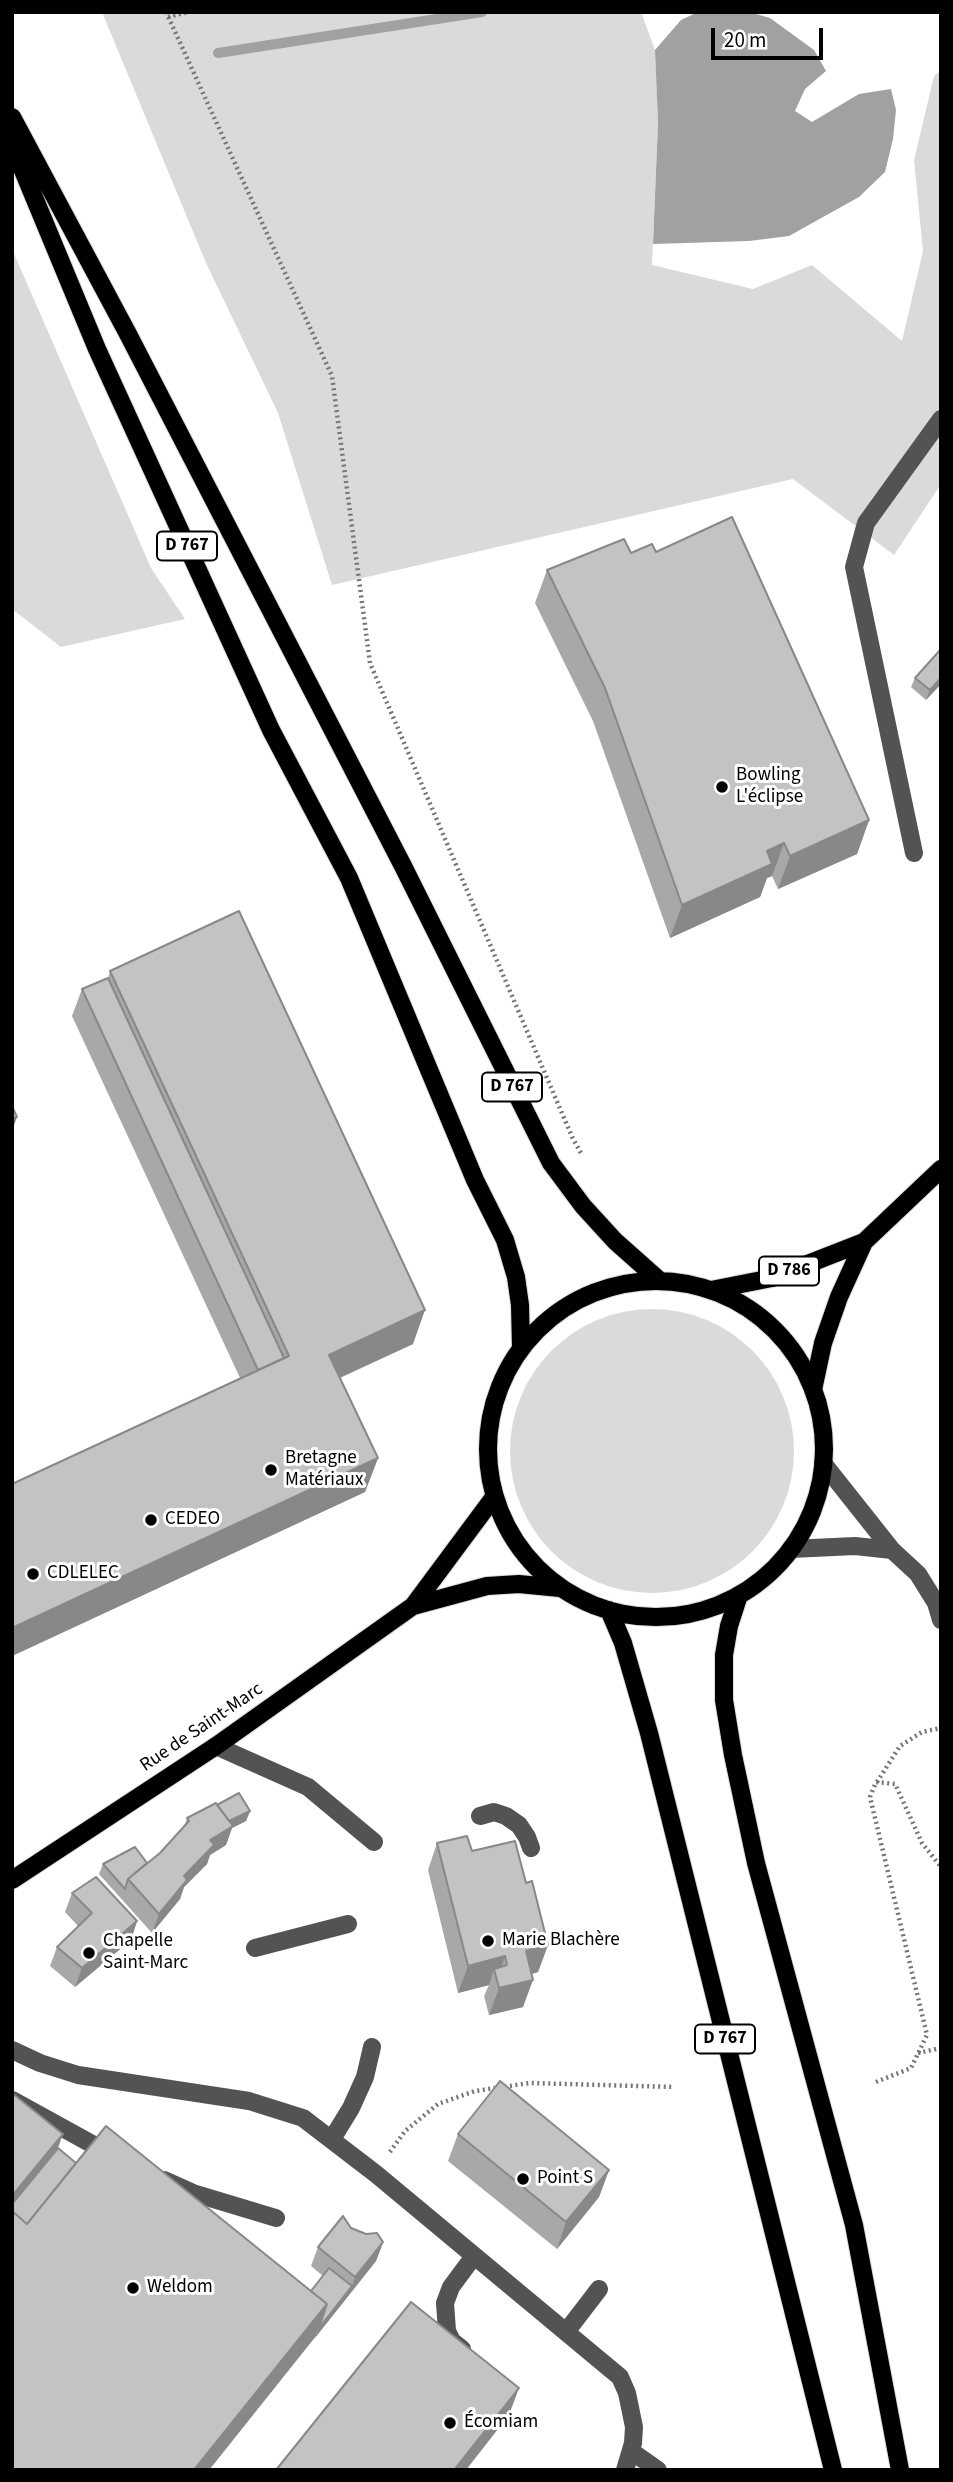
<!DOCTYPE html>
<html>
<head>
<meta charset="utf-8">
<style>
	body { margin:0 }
	#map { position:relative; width:953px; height:2482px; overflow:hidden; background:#fff; font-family:"Source Sans 3",sans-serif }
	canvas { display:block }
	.frame { position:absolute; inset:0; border:14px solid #000; pointer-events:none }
	.scale { position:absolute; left:711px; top:28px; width:112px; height:32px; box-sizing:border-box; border:4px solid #000; border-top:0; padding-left:9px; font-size:21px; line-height:24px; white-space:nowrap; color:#000; -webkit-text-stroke:5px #fff; paint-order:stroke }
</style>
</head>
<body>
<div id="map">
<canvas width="953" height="2482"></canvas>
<div class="frame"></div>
<div class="scale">20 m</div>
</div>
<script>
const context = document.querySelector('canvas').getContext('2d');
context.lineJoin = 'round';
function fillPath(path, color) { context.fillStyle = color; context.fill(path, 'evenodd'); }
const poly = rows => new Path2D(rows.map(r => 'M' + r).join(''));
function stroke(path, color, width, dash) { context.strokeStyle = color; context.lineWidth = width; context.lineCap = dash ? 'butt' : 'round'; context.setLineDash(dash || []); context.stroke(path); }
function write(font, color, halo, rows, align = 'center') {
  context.font = font + ' "Source Sans 3",sans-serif'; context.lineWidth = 6; context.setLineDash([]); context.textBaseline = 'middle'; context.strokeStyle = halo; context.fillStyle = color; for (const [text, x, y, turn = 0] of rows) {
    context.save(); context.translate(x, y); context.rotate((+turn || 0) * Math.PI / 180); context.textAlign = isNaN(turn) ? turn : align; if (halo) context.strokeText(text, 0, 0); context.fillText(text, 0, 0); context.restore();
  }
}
fillPath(poly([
	[102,12,641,12,655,50,658,123,652,265,753,289,812,265,902,341,923,251,914,160,934,76,941,70,941,484,894,555,793,479,332,585,278,413,206,263],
	[12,249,151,568,185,619,61,647,12,609],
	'510 1451a142 142 0 1 1 284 0a142 142 0 1 1-284 0Z'
]), '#dadada');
fillPath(poly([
	[698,12,749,12,770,18,814,50,826,71,805,89,795,111,812,122,859,94,891,89,896,110,893,139,885,172,859,197,789,236,749,241,653,244,658,123,655,50,681,20]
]), '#a1a1a1');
stroke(poly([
	[218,53,482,12]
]), '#a1a1a1', 10);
const major = poly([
	[12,117,128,334,403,866,551,1163,583,1206,615,1241,660,1281],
	[12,144,97,349,271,730,349,878,475,1180,505,1240,516,1277,520,1305,521,1348],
	'488 1449a168 168 0 1 1 336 0a168 168 0 1 1-336 0Z',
	[711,1290,772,1278,864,1242],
	[813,1390,823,1343,839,1297,864,1242,941,1169],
	[739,1595,729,1626,724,1655,724,1700,733,1755,756,1863,854,2225,900,2470],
	[413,1606,487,1586,519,1584,560,1588],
	[609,1610,623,1643,649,1733,833,2470],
	[12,1880,216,1746,413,1606,494,1497]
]);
stroke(major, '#dbdbdb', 20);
stroke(poly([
	[166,12,332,376,370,663,573,1139,581,1153],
	[168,17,188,12],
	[877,1782,900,1746,922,1732,941,1728],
	[918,2053,941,2048],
	[876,2082,911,2068,927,2035,870,1797,876,1782,895,1784,922,1843,941,1867],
	[390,2152,405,2131,438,2104,475,2091,530,2083,674,2087]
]), '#757575', 4.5, [2, 3.5]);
stroke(poly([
	[914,853,854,567,866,523,941,419],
	[823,1463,892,1550,918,1574,936,1603,941,1620],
	[791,1549,855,1546,892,1550],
	[216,1746,308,1787,374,1842],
	[480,1816,494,1812,506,1816,519,1825,527,1837,531,1848],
	[255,1948,348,1924],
	[12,2050,40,2063,78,2075,249,2101,303,2118,376,2174,620,2377,627,2393,634,2427,633,2443,625,2470],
	[12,2100,110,2154],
	[332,2139,351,2108,365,2077,372,2047],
	[164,2180,193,2193,276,2218],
	[566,2332,599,2289],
	[462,2349,452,2341,447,2331,445,2303,451,2287,474,2256],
	[631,2451,658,2470]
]), '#535353', 18);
stroke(major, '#000', 18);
fillPath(poly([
	[656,552,869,820,857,854,778,889,772,876,767,878,760,897,670,938,593,721,535,603,547,570,631,553],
	[915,678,941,684,926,700,911,687],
	[110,971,413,1344,340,1378,378,1458,365,1492,12,1656,12,1484,240,1378,72,1016,82,989,108,978],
	[217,1805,250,1811,246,1821,232,1828,226,1845,210,1855,207,1864,184,1887,180,1899,152,1933,99,1874,103,1864,147,1863,160,1853,184,1827,187,1818],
	[437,1843,472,1851,548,1945,538,1972,532,1974,523,2007,489,2015,484,1996,489,1985,458,1993,428,1870],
	[72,1893,137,1921,131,1940,75,1987,50,1966,57,1947,78,1926,65,1912],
	[458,2134,609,2170,599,2197,557,2249,448,2161],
	[58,2148,76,2163,311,2291,323,2276,311,2266,318,2247,351,2228,383,2243,376,2261,209,2470,12,2470]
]), '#a8a8a8');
fillPath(poly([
	[941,678,941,684,926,700,930,690],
	[869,820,857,854,778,889,790,856],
	[784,843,772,876,767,878,760,897,670,938,682,905,767,851],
	[17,1117,12,1131,12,1119],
	[425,1310,413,1344,317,1388,329,1355],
	[378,1458,365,1492,12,1656,12,1628],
	[250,1811,246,1821,232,1828,226,1845,210,1855,207,1864,184,1887,180,1899,152,1933,159,1914,184,1876,221,1825],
	[137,1921,131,1940,75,1987,82,1968],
	[548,1945,538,1972,516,1978,526,1951],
	[505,1956,497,1980,494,1969,489,1985,458,1993,468,1966],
	[533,1980,523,2007,489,2015,499,1988],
	[63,2134,51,2167,12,2215,12,2196],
	[609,2170,599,2197,557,2249,566,2222],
	[383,2242,376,2261,315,2338,319,2328,352,2286,355,2277],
	[327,2304,315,2337,209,2470,194,2470],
	[519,2388,509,2415,466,2470,454,2470]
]), '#888');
const building = poly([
	[732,517,869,820,790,856,784,843,767,851,772,864,682,905,605,688,547,570,624,539,631,553,652,544,656,552,732,517],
	[941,649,941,678,930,690,915,678,941,649],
	[239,911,425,1310,329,1355,378,1458,12,1628,12,1484,289,1356,110,971,239,911],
	[108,978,284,1358,258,1370,82,989,108,978],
	[12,1106,17,1117,12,1119,12,1106],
	[239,1793,250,1811,229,1821,217,1805,239,1793],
	[216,1803,233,1826,210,1840,214,1845,184,1876,187,1880,159,1914,128,1879,160,1853,189,1821,187,1818,216,1803],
	[467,1836,472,1851,515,1841,526,1883,532,1881,548,1945,526,1951,533,1980,499,1988,494,1969,507,1965,505,1956,468,1966,437,1843,467,1836],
	[135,1847,147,1863,128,1879,125,1889,103,1864,135,1847],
	[96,1877,137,1921,82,1968,57,1947,92,1913,72,1893,96,1877],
	[500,2081,609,2170,566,2222,458,2134,500,2081],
	[12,2093,63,2134,12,2196,12,2093],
	[106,2126,327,2304,194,2470,12,2470,12,2211,27,2224,106,2126],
	[58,2148,76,2163,27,2224,12,2211,12,2204,58,2148],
	[343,2216,351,2228,366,2234,377,2233,383,2242,355,2277,318,2247,343,2216],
	[329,2268,352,2286,319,2328,327,2304,311,2291,329,2268],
	[411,2302,519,2388,454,2470,276,2470,411,2302]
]);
fillPath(building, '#c3c3c3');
stroke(building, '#888', 2);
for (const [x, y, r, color] of [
	[722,787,7,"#000"],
	[271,1470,7,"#000"],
	[151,1520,7,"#000"],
	[33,1574,7,"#000"],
	[488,1941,7,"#000"],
	[89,1953,7,"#000"],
	[523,2179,7,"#000"],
	[133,2288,7,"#000"],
	[450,2423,7,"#000"]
]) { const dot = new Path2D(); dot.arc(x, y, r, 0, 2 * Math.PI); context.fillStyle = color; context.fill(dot); stroke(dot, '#fff', 2.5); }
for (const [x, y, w] of [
	[187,546,60],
	[512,1087,60],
	[789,1271,60],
	[725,2039,60]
]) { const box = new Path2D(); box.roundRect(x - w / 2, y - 14.5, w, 29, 5); context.fillStyle = '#fff'; context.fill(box); stroke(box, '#000', 2); }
write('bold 18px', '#000', null, [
	["D 767",187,546],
	["D 767",512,1087],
	["D 786",789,1271],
	["D 767",725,2039]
]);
write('19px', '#000', '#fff', [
	["Bowling",736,776],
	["L'éclipse",736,798],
	["Bretagne",285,1459],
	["Matériaux",285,1481],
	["CEDEO",165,1520],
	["CDLELEC",47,1574],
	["Marie Blachère",502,1941],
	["Chapelle",103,1942],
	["Saint-Marc",103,1964],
	["Point S",537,2179],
	["Weldom",147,2288],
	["Écomiam",464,2423]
], 'left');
write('19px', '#000', '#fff', [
	["Rue de Saint-Marc",202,1728,-34]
]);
</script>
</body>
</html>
